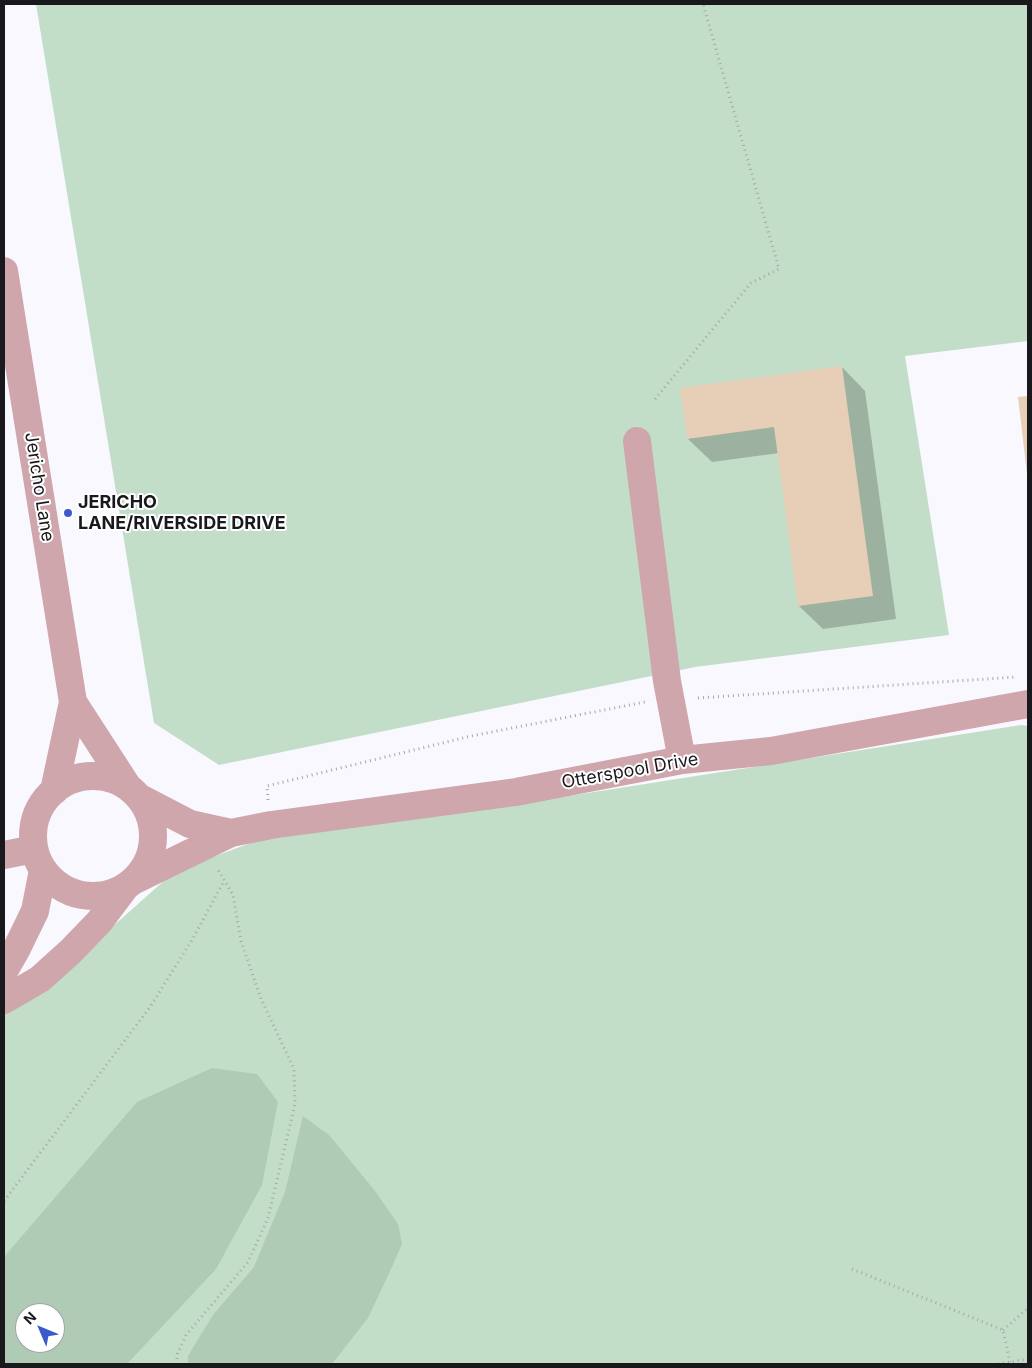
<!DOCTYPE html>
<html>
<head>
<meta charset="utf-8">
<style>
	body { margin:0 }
	#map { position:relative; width:1032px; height:1368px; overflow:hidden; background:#f9f8fe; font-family:Inter,sans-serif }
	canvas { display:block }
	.frame { position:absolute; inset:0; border:5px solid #19181d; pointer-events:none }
	.north { position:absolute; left:15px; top:1303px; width:50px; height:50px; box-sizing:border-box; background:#fff; border:1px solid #a3a3a5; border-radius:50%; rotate:315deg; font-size:14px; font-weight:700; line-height:20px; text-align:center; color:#19181d }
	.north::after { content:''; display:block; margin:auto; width:18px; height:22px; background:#3c5acc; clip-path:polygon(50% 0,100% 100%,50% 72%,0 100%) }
</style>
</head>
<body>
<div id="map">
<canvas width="1032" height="1368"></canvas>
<div class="frame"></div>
<div class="north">N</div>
</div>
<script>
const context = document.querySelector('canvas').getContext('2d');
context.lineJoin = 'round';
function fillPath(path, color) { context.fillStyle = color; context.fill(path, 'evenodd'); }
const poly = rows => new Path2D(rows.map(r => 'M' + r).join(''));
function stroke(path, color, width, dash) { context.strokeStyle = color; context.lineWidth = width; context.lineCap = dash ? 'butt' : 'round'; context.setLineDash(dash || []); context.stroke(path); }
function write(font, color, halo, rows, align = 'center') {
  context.font = font + ' Inter,sans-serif'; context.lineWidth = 4; context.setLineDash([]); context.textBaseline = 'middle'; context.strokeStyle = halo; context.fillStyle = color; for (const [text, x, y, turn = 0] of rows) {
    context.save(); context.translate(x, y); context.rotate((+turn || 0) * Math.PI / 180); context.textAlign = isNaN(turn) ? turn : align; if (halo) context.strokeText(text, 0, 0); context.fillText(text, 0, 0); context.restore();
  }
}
fillPath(poly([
	[36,4,1028,4,1028,341,905,356,949,635,695,667,219,765,154,723],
	[1021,725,1028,726,1028,1364,4,1364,4,1012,93,944,175,871,256,841,575,795],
	[25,1313,55,1313,55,1343,25,1343]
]), '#c3dec8');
fillPath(poly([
	[212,1068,257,1074,278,1102,262,1185,216,1269,127,1364,4,1364,4,1257,137,1102],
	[25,1313,55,1313,55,1343,25,1343],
	[303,1116,330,1136,375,1191,398,1224,402,1244,391,1269,368,1318,332,1364,188,1364,188,1356,213,1315,254,1267,285,1192]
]), '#afcbb5');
fillPath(poly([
	[842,367,865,391,896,619,823,629,799,606,779,453,712,462,688,439,682,389],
	[1028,397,1028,474,1020,398]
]), '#0003');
fillPath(poly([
	[842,366,873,596,798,606,774,427,687,439,680,388],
	[1028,396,1028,474,1027,474,1018,397]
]), '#e7ceb6');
stroke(poly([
	[655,399,751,283,779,269,703,4],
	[698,698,1016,677],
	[268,800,267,786,471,736,645,702],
	[4,1201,150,1007,192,940,224,881],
	[852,1269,1003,1330,1010,1362],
	[1003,1330,1028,1308],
	[177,1364,177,1355,186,1335,248,1262,268,1218,295,1104,294,1069,261,999,241,941,233,895,217,868],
	[998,1364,1028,1359]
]), '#a7a6ac', 3, [1, 4]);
stroke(poly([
	[4,271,73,702,54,791],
	[637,441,667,681,682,760],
	[73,702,128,787],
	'33 836a60 60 0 1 1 120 0a60 60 0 1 1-120 0Z',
	[140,798,190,824,231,833],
	[4,855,34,849],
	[135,880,231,833,271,825,516,792,682,760,771,751,1028,704],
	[4,971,16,950,35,911,43,870],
	[4,1000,40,979,70,952,99,922,126,886]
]), '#cea6ab', 28);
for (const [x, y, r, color] of [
	[68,513,5,"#3c5acc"]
]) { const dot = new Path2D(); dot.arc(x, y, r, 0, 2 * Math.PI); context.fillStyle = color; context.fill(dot); stroke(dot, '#fff', 2); }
write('18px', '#19181d', '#fff', [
	["Jericho Lane",39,487,81],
	["Otterspool Drive",630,771,-10]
]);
write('bold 18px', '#19181d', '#fff', [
	["JERICHO",78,503],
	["LANE/RIVERSIDE DRIVE",78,524]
], 'left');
</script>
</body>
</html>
